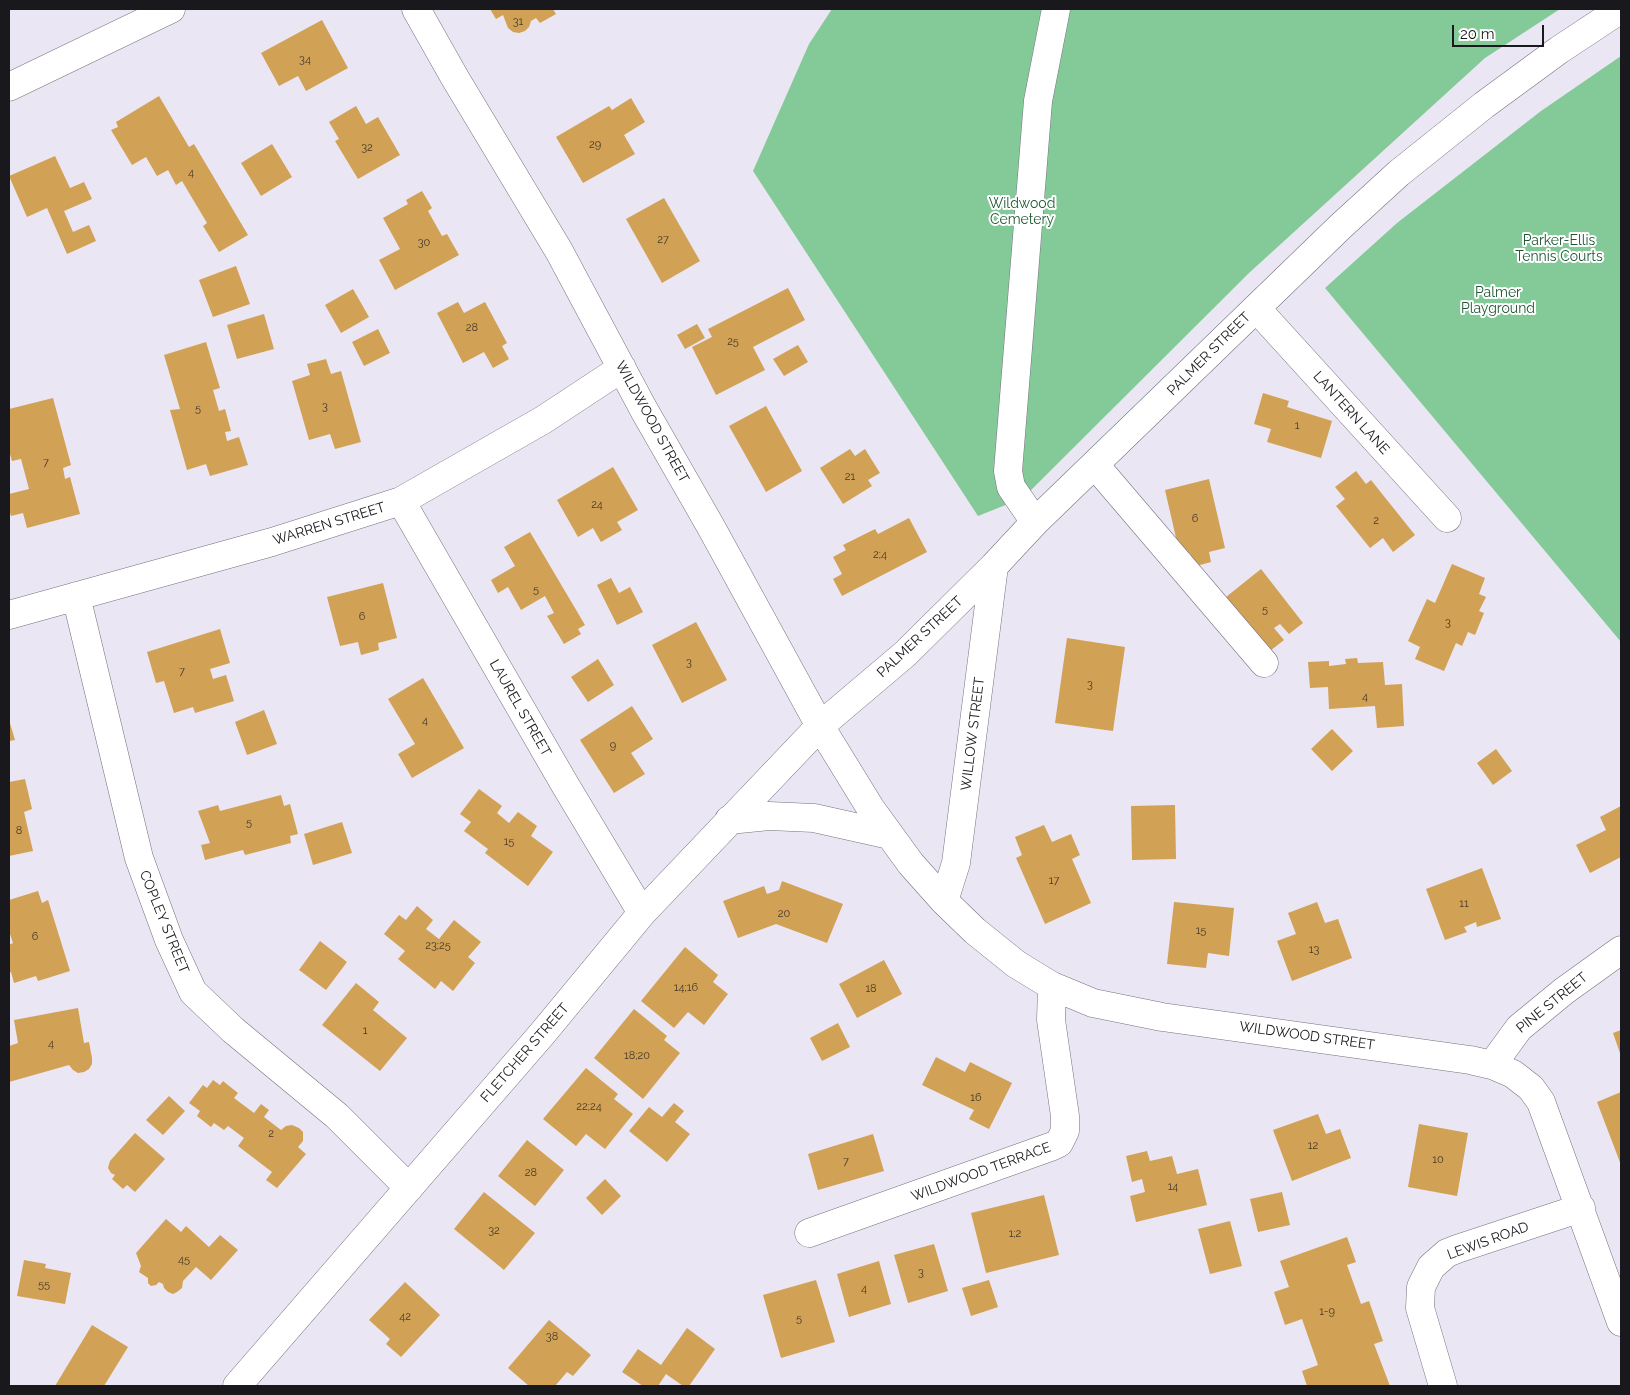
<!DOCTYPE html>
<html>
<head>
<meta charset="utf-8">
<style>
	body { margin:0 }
	#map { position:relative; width:1630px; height:1395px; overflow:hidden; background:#ebe6f3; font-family:Raleway,sans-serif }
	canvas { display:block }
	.frame { position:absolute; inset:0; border:10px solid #19181c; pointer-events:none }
	.scale { position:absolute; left:1452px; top:25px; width:92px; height:22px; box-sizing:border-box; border:2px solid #19181c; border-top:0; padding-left:6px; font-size:15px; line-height:18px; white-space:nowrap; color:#19181c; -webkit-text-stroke:4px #fff; paint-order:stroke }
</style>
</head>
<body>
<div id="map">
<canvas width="1630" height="1395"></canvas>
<div class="frame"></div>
<div class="scale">20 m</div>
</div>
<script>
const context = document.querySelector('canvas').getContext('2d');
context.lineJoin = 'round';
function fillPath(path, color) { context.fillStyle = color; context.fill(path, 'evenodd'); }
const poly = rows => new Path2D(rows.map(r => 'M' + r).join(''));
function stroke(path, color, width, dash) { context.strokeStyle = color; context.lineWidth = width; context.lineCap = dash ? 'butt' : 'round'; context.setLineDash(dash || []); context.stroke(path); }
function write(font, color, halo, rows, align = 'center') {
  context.font = font + ' Raleway,sans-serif'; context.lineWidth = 4; context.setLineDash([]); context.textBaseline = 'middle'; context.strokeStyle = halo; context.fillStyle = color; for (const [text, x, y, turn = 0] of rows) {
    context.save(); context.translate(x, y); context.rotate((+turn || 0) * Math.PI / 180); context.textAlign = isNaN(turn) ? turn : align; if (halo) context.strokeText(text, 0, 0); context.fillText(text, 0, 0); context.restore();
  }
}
fillPath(poly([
	[832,9,1560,9,1485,58,1249,273,1023,498,978,516,753,171,809,44],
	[1621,56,1621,642,1325,288,1397,223,1541,111]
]), '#84ca98');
fillPath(poly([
	[490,9,553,9,556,14,540,23,536,18,531,21,529,27,525,31,519,33,513,32,508,28,503,15,496,19],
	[322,20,348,68,306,91,298,76,279,86,261,53],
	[159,96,189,147,194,144,248,235,219,252,203,226,207,223,182,181,176,185,168,170,157,176,146,157,132,165,111,130,118,127,116,122],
	[631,98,645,122,624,135,635,154,583,183,556,137,609,106,612,110],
	[356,106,366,124,378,117,400,155,358,179,335,141,339,139,329,122],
	[272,144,292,177,261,196,241,163],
	[55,156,70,188,84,182,92,199,64,211,73,232,89,225,96,241,67,254,47,208,27,217,9,176],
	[422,191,432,208,428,211,442,236,447,234,459,255,395,290,379,260,400,249,383,218,408,204,406,200],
	[664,198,700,261,662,283,626,219],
	[236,266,250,304,213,317,199,280],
	[788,288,805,320,753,347,765,370,716,395,692,347,712,337,708,329],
	[353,289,369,317,341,333,325,305],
	[458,302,464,313,485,302,507,343,502,346,509,359,493,368,484,352,463,363,437,313],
	[264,314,274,349,237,359,227,325],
	[697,324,705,338,685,349,677,335],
	[378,329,390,353,364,366,352,342],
	[206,342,220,388,213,390,219,411,225,409,231,431,225,432,227,441,239,437,248,465,210,476,206,464,187,470,170,410,180,409,164,355],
	[798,345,808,362,784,376,773,359],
	[326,359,331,374,341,371,361,442,335,449,330,434,309,440,292,381,310,375,307,364],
	[1263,393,1289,401,1287,407,1332,421,1321,458,1267,442,1271,429,1254,424],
	[53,398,71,465,63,468,65,479,70,477,80,514,27,528,23,513,11,516,9,510,9,494,29,489,21,459,12,461,9,451,9,424,10,424,9,409],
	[766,406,802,471,766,492,729,426],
	[850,449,855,456,865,449,880,473,868,480,872,486,843,504,820,468],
	[613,467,638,510,617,522,622,530,601,542,593,528,578,537,557,500],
	[1356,471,1366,484,1371,480,1415,535,1393,552,1383,538,1370,548,1336,506,1345,499,1335,487],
	[1209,479,1225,548,1209,552,1211,562,1193,567,1190,553,1180,555,1165,490],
	[909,518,927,552,842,596,833,579,842,574,833,557,846,550,843,545,875,529,878,534],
	[530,532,585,625,578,629,581,634,564,644,547,616,554,613,545,596,521,610,508,587,498,593,491,580,515,566,504,547],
	[1452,564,1485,578,1479,594,1486,597,1479,611,1484,613,1475,635,1468,632,1462,646,1456,643,1444,671,1415,659,1420,647,1408,641,1427,599,1435,603],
	[1261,569,1303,623,1289,634,1280,624,1274,628,1284,640,1270,651,1226,597],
	[611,578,619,593,630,587,643,612,617,625,597,585],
	[383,583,397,638,378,643,379,650,361,655,358,642,340,646,327,597],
	[696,622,727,680,682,703,652,645],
	[220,629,230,663,210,669,213,679,226,675,234,701,195,713,193,707,174,713,164,681,156,683,147,652],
	[1067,638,1125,647,1113,731,1055,723],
	[1357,658,1358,663,1383,662,1385,685,1402,684,1404,726,1377,728,1375,706,1329,709,1328,687,1310,688,1308,662,1329,661,1329,666,1346,664,1345,659],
	[598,659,614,685,588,702,571,677],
	[423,678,464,748,412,778,398,754,415,744,388,699],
	[632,706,653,739,631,753,645,774,614,793,580,740],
	[264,710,277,744,247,755,235,722],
	[9,720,15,740,9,741],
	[1332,729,1353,751,1332,771,1311,749],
	[1496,749,1512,771,1493,785,1477,763],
	[25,779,32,809,24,812,33,851,9,856,9,782],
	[479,789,502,806,497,813,509,823,518,812,537,826,531,836,553,852,528,886,485,853,488,849,464,831,471,822,460,814],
	[281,795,284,806,290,804,298,834,290,836,291,843,245,855,243,850,205,860,201,845,210,843,198,811,218,805,220,811],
	[1175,805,1176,859,1132,860,1131,806],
	[1621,806,1621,857,1590,873,1576,845,1606,830,1600,817],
	[342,822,352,853,313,865,304,834],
	[1044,825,1052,842,1071,834,1080,855,1072,859,1091,903,1045,924,1016,858,1022,855,1015,837],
	[1482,868,1501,919,1477,927,1476,922,1464,927,1467,932,1445,940,1426,889],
	[782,881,843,904,827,943,776,924,738,938,723,901,764,886,767,894,779,890],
	[38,891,42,903,48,900,70,971,38,981,36,976,14,983,11,972,9,973,9,945,13,943,9,931,9,900],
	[1174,902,1234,908,1229,956,1208,953,1206,968,1167,964],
	[1317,902,1325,923,1338,919,1352,958,1292,981,1277,941,1296,934,1288,913],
	[417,906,433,920,426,929,439,939,454,920,481,942,468,957,475,963,453,991,441,981,435,989,398,959,405,951,384,934,399,915,406,920],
	[320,941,347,962,326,990,299,970],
	[685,947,718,975,713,982,728,994,704,1025,688,1012,674,1028,641,1001],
	[884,960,902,994,857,1018,839,984],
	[356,983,379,1002,373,1010,407,1038,380,1071,322,1025],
	[78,1008,84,1043,89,1042,92,1058,92,1064,89,1069,84,1072,78,1073,73,1070,69,1065,9,1082,9,1046,18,1043,14,1020],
	[634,1009,667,1036,664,1040,680,1053,643,1099,594,1058],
	[838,1023,850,1047,822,1061,810,1038],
	[1621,1030,1621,1056,1613,1033],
	[936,1057,965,1072,970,1062,1012,1083,989,1129,969,1119,974,1110,922,1085],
	[586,1068,618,1094,614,1099,633,1114,605,1149,586,1134,576,1146,543,1119],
	[213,1080,220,1085,223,1081,238,1093,234,1098,254,1113,261,1104,269,1110,264,1117,281,1130,286,1126,292,1125,299,1128,303,1132,303,1141,298,1147,306,1154,277,1188,266,1180,272,1172,238,1146,244,1138,228,1126,224,1130,214,1123,211,1127,197,1116,200,1111,189,1103,203,1085,207,1088],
	[1621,1092,1621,1165,1597,1102],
	[169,1096,185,1111,163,1135,146,1120],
	[674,1103,684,1111,675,1122,690,1134,667,1162,629,1131,649,1107,662,1117],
	[1318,1114,1326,1134,1340,1129,1351,1158,1292,1181,1273,1130],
	[1419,1124,1468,1133,1457,1196,1408,1187],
	[135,1133,165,1159,135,1192,127,1185,123,1189,112,1179,115,1175,111,1173,108,1168,110,1161],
	[873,1134,884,1171,818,1190,808,1154],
	[527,1140,564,1170,535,1206,498,1176],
	[1147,1151,1150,1161,1172,1156,1177,1174,1198,1169,1207,1205,1136,1222,1130,1196,1145,1192,1142,1179,1132,1182,1126,1156],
	[605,1179,621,1196,602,1215,586,1198],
	[484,1192,535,1233,504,1270,454,1229],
	[1282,1192,1290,1225,1258,1232,1250,1199],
	[1044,1195,1059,1255,986,1273,971,1213],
	[166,1219,181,1232,186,1226,209,1247,220,1235,238,1250,211,1280,196,1267,183,1281,182,1288,177,1292,173,1294,168,1292,164,1288,163,1284,159,1282,156,1285,151,1286,148,1283,148,1278,139,1272,141,1266,136,1253],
	[1230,1221,1242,1266,1210,1274,1198,1229],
	[1347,1237,1356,1262,1347,1265,1361,1304,1369,1301,1383,1341,1374,1344,1390,1386,1307,1386,1302,1371,1318,1365,1302,1319,1285,1325,1274,1292,1289,1287,1280,1261],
	[934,1244,948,1291,908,1303,894,1255],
	[24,1260,46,1264,45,1268,71,1273,65,1304,17,1296],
	[879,1261,891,1304,849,1317,837,1274],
	[816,1280,835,1342,781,1358,763,1295],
	[989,1280,998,1307,971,1316,962,1288],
	[405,1282,440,1315,401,1357,386,1344,390,1339,369,1320],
	[549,1320,591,1355,573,1376,567,1372,555,1386,529,1386,508,1368],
	[92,1325,128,1347,104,1386,55,1386],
	[687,1328,715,1349,689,1386,683,1386,666,1374,658,1386,643,1386,622,1372,638,1349,661,1365]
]), '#d1a155');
const minor = poly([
	[416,9,455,78,559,251,644,410,711,527,820,726,871,809,911,864,944,901,975,931,1016,964,1052,986,1093,1003,1162,1017,1470,1060,1492,1065,1513,1074,1531,1088,1541,1102,1621,1322],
	[9,87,171,9],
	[1256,308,1447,518],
	[1095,465,1264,663],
	[401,501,564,783,642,913],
	[1035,522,1011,487,1008,471,1038,101,1056,9],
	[76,596,139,858,169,940,193,992,233,1030,337,1116,409,1188],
	[9,615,272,542,401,501,543,420,622,368],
	[729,820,769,816,814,818,890,835],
	[944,901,956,863,994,566],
	[1492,1065,1519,1028,1564,991,1621,950],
	[809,1233,1053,1146,1059,1143,1065,1131,1065,1116,1051,1020,1052,986],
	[237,1386,542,1034,642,913,820,726,905,654,994,566,1035,522,1341,226,1399,173,1484,105,1559,50,1621,9],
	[1443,1386,1420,1308,1421,1287,1431,1267,1447,1253,1457,1249,1581,1208]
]);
stroke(minor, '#75717d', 29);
stroke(minor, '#fff', 28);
write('11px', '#473a2a', null, [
	["31",518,22],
	["34",305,60],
	["29",595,145],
	["32",367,148],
	["4",191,173],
	["27",663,240],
	["30",424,243],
	["28",472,328],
	["25",733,342],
	["3",325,407],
	["5",198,409],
	["1",1297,426],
	["7",46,463],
	["21",850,477],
	["24",597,505],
	["6",1195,519],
	["2",1376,521],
	["2;4",880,555],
	["5",536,590],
	["5",1265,610],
	["6",362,617],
	["3",1448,623],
	["3",689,663],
	["7",182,672],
	["3",1090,685],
	["4",1365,697],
	["4",425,721],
	["9",613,746],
	["5",249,823],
	["8",19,831],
	["15",509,842],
	["17",1054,881],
	["11",1464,904],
	["20",784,914],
	["15",1201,931],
	["6",35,937],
	["23;25",438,946],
	["13",1314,950],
	["14;16",686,988],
	["18",871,989],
	["1",365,1031],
	["4",51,1044],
	["18;20",637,1056],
	["16",976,1098],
	["22;24",589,1107],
	["2",271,1134],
	["12",1313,1146],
	["10",1438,1160],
	["7",846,1162],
	["28",531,1173],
	["14",1173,1187],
	["32",494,1231],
	["1;2",1015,1234],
	["45",184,1260],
	["3",921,1273],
	["55",44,1285],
	["4",864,1289],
	["1-9",1327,1312],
	["42",405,1317],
	["5",799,1319],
	["38",552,1337]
]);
write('14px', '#1f5733', '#fff', [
	["Wildwood",1022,204],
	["Cemetery",1022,220],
	["Parker-Ellis",1559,241],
	["Tennis Courts",1559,257],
	["Palmer",1498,293],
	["Playground",1498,309]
]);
write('14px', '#19181c', '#fff', [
	["PALMER STREET",1209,354,-45],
	["LANTERN LANE",1351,413,48],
	["WILDWOOD STREET",652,422,61],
	["WARREN STREET",329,524,-17],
	["PALMER STREET",920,637,-43],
	["LAUREL STREET",520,708,60],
	["WILLOW STREET",973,734,-83],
	["COPLEY STREET",164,922,68],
	["PINE STREET",1552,1003,-39],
	["WILDWOOD STREET",1307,1036,8],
	["FLETCHER STREET",525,1053,-49],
	["WILDWOOD TERRACE",981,1172,-20],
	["LEWIS ROAD",1488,1241,-20]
]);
</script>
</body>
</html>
